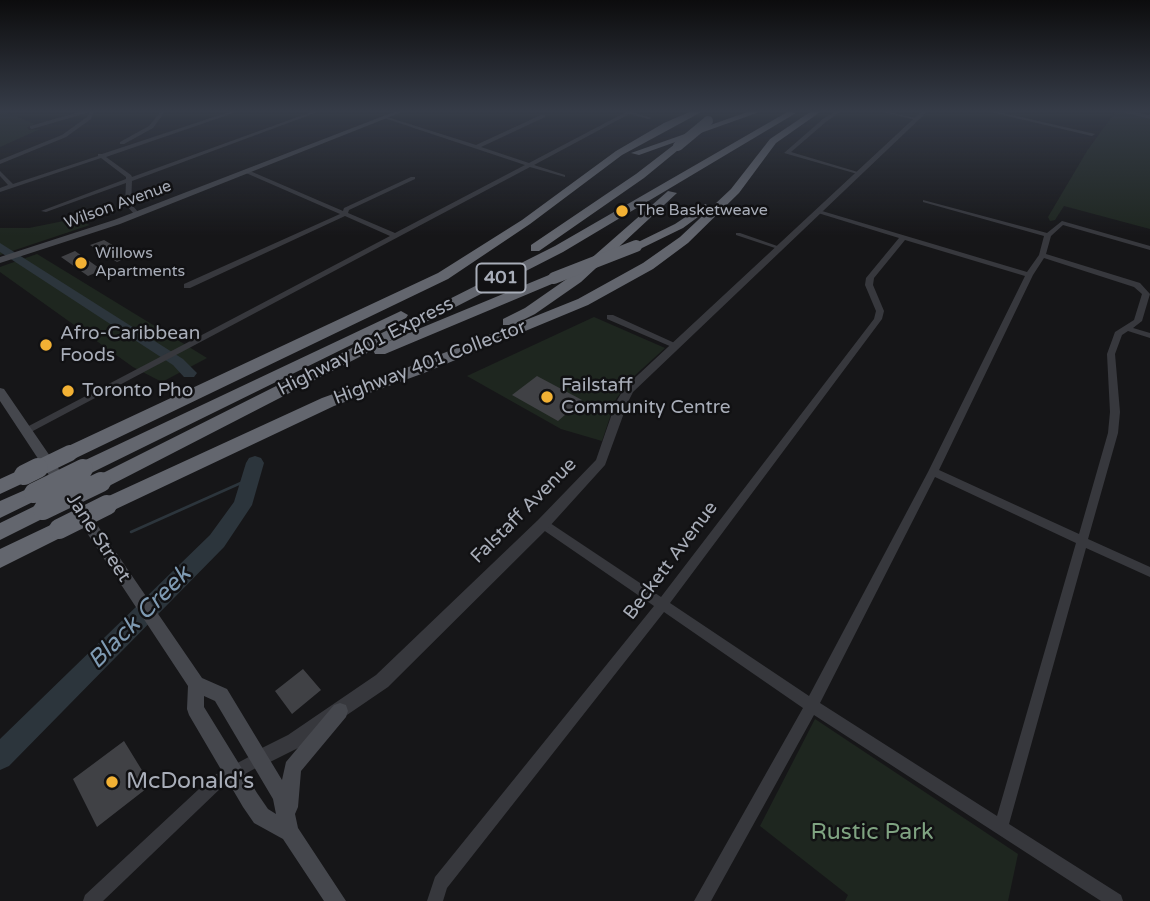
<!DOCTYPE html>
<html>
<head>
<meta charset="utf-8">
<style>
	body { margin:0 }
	canvas { display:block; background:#161618 }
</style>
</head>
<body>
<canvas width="1150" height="901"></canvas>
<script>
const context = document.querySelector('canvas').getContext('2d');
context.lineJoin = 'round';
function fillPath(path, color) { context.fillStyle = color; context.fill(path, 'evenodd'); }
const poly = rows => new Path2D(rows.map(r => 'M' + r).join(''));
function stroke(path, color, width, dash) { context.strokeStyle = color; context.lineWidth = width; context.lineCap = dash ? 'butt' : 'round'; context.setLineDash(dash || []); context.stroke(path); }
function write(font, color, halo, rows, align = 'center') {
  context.font = font + ' "Varela Round",sans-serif'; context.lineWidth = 5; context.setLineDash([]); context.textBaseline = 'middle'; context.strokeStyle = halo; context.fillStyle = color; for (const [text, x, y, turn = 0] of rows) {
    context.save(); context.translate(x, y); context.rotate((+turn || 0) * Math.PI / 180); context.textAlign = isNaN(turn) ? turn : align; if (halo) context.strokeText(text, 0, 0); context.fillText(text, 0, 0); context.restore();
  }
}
fillPath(poly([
	[0,110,35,124,27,127,29,130,40,129,0,147],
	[1116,111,1150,119,1150,229,1064,206,1055,220,1050,221,1048,217,1087,151],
	[74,219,90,225,0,255,0,228,29,228],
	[37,254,207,358,162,382,133,367,0,272,0,267],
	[594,317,665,348,632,378,616,399,602,441,561,429,467,376],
	[815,719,1018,854,1008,901,845,901,848,895,760,826]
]), '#1e261f');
stroke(poly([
	[131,532,252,478]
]), '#2c353c', 2.5);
fillPath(poly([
	[0,243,183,359,197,373,194,377,184,377,173,365,0,252,0,243],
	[255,456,261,458,264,463,252,505,224,547,9,766,0,770,0,739,210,535,234,502,246,463,249,458,255,456]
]), '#2c353c');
fillPath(poly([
	[104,240,131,256,117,262,90,245],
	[75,251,102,270,88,276,61,257],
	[537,376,582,400,558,421,512,395],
	[303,669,321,690,292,714,275,691],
	[124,741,151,785,97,827,73,779]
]), '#404145');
fillPath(poly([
	[86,110,95,110,91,119,66,137,0,164,0,160,62,135,87,117,90,112,32,129,30,128,30,126,86,110],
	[162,110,166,110,153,128,124,144,120,144,120,142,149,126,162,110],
	[235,110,242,110,106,157,131,175,132,177,317,110,323,110,132,181,131,204,139,213,139,215,135,215,125,204,126,183,46,212,41,211,126,179,126,177,101,158,0,192,0,188,8,185,0,176,0,171,13,184,98,156,98,154,102,154,235,110],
	[630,110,635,110,633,112,651,118,649,119,629,114,534,165,565,175,565,177,530,167,31,432,28,433,23,430,25,428,390,236,345,216,190,288,184,288,184,284,340,214,246,173,246,171,250,171,343,211,344,208,411,177,415,177,415,179,349,210,348,213,395,233,525,165,384,118,384,116,476,145,541,115,545,115,545,117,481,147,529,163,630,110],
	[838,110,843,110,827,121,791,152,861,173,861,175,784,153,823,119,838,110],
	[873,110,881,110,919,119,917,120,873,110],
	[982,110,990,110,1095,134,1092,136,982,110],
	[923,200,1047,233,1062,221,1150,246,1150,250,1063,225,1051,236,1046,254,1140,283,1150,294,1142,321,1133,328,1150,333,1150,338,1128,331,1122,335,1115,354,1120,412,1118,433,1088,539,1150,567,1150,577,1086,548,1009,824,1121,895,1123,901,1101,901,814,715,711,901,694,901,803,708,664,612,447,888,443,901,427,901,435,877,654,606,539,527,538,524,539,521,543,520,547,521,661,597,874,319,876,311,865,285,866,278,899,238,818,213,818,211,822,211,1027,272,1039,255,1044,236,923,202,923,200],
	[905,240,1025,276,928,472,809,696,670,603,882,319,884,311,873,285,874,278,905,240],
	[1044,258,1134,287,1142,294,1134,320,1115,332,1107,354,1110,412,1108,433,1079,534,939,470,1033,275,1044,258],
	[935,477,1076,543,997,816,820,703,935,477],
	[736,233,740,233,783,248,778,249,736,235,736,233],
	[607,315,613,315,679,345,675,348,672,347,607,319,607,315],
	[260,751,265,753,267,758,265,763,223,786,103,901,83,901,85,895,213,776,260,751]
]), '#37383d');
fillPath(poly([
	[923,110,929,110,633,392,628,402,605,465,548,528,388,687,300,747,260,767,254,764,251,758,254,752,288,735,376,675,538,520,596,460,616,402,625,387,923,110],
	[1112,110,1124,110,1150,115,1150,119,1112,110]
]), '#37383d');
fillPath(poly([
	[399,110,407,110,120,224,0,263,0,257,114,220,399,110],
	[0,388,4,389,202,678,227,689,282,780,286,762,334,705,340,703,346,705,348,711,346,717,301,771,298,807,295,814,298,828,346,901,324,901,283,839,254,823,243,807,189,715,187,709,188,686,0,401,0,388],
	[204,696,215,701,273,799,276,814,268,809,257,793,204,707,204,696]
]), '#45474d');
fillPath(poly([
	[694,110,705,110,622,155,530,224,448,279,76,458,70,459,61,453,64,448,438,273,522,220,616,151,664,123,694,110],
	[753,110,765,110,639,155,631,153,753,110],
	[813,110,823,110,776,143,739,193,688,243,653,269,588,305,424,373,334,406,114,510,100,510,98,505,100,500,322,398,414,365,578,299,643,263,680,237,731,189,770,139,813,110],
	[789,111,796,113,563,252,387,342,549,275,559,275,559,281,385,354,375,354,373,350,107,487,101,489,95,487,92,482,95,477,555,246,789,111],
	[675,144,683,146,644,178,539,251,531,251,531,245,636,174,675,144],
	[668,191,677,193,581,282,535,314,513,325,503,325,503,319,525,308,571,276,668,191],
	[705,204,711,207,709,209,683,228,640,249,630,246,675,224,705,204],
	[401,311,408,315,406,318,89,474,83,476,77,474,74,469,77,464,401,311],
	[24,468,30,470,33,475,30,480,0,494,0,479,24,468],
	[34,486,41,488,43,493,41,498,0,518,0,501,34,486],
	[43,502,50,505,53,510,50,515,0,540,0,523,43,502],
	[59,521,66,523,69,529,66,535,0,568,0,549,59,521]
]), '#63666e');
stroke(poly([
	[678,146,708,121]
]), '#63666e', 10);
stroke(poly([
	[554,278,636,246]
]), '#63666e', 12);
stroke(poly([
	[35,470,70,453]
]), '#63666e', 16);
stroke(poly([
	[24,475,38,468],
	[34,493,83,469],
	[43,510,101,482],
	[59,529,107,505]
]), '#63666e', 20);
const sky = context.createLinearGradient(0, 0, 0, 236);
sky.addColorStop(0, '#0c0c0d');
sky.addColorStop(0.47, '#363c48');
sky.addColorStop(1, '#363c4800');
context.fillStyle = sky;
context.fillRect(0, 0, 1150, 236);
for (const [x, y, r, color] of [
	[622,211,7,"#f2b134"],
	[81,263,7,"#f2b134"],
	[46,345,7,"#f2b134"],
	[68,391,7,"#f2b134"],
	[547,397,7,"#f2b134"],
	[112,782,7,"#f2b134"]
]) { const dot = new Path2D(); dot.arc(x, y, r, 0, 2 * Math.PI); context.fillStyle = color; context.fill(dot); stroke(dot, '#111113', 2.5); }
write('16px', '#a8adb8', '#111113', [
	["Wilson Avenue",118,205,-20]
]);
write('16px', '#a8adb8', '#111113', [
	["The Basketweave",636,211],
	["Willows",95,254],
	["Apartments",95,272]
], 'left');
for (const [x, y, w] of [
	[501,278,49]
]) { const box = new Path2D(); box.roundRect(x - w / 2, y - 14.5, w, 29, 5); context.fillStyle = '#111113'; context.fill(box); stroke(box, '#a8adb8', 2); }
write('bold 18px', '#a8adb8', null, [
	["401",501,278]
]);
write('19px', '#a8adb8', '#111113', [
	["Afro-Caribbean",60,334],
	["Foods",60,356],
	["Failstaff",561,386],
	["Community Centre",561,408],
	["Toronto Pho",82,391]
], 'left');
write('19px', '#a8adb8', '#111113', [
	["Highway 401 Express",366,347,-27],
	["Highway 401 Collector",430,363,-21],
	["Falstaff Avenue",524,511,-45],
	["Jane Street",98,538,57],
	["Beckett Avenue",671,561,-53]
]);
write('23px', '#a8adb8', '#111113', [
	["McDonald's",126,782]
], 'left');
write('23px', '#7fa381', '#111113', [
	["Rustic Park",872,833]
]);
write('italic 24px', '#7f9bb3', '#111113', [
	["Black Creek",140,618,-45]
]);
</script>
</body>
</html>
